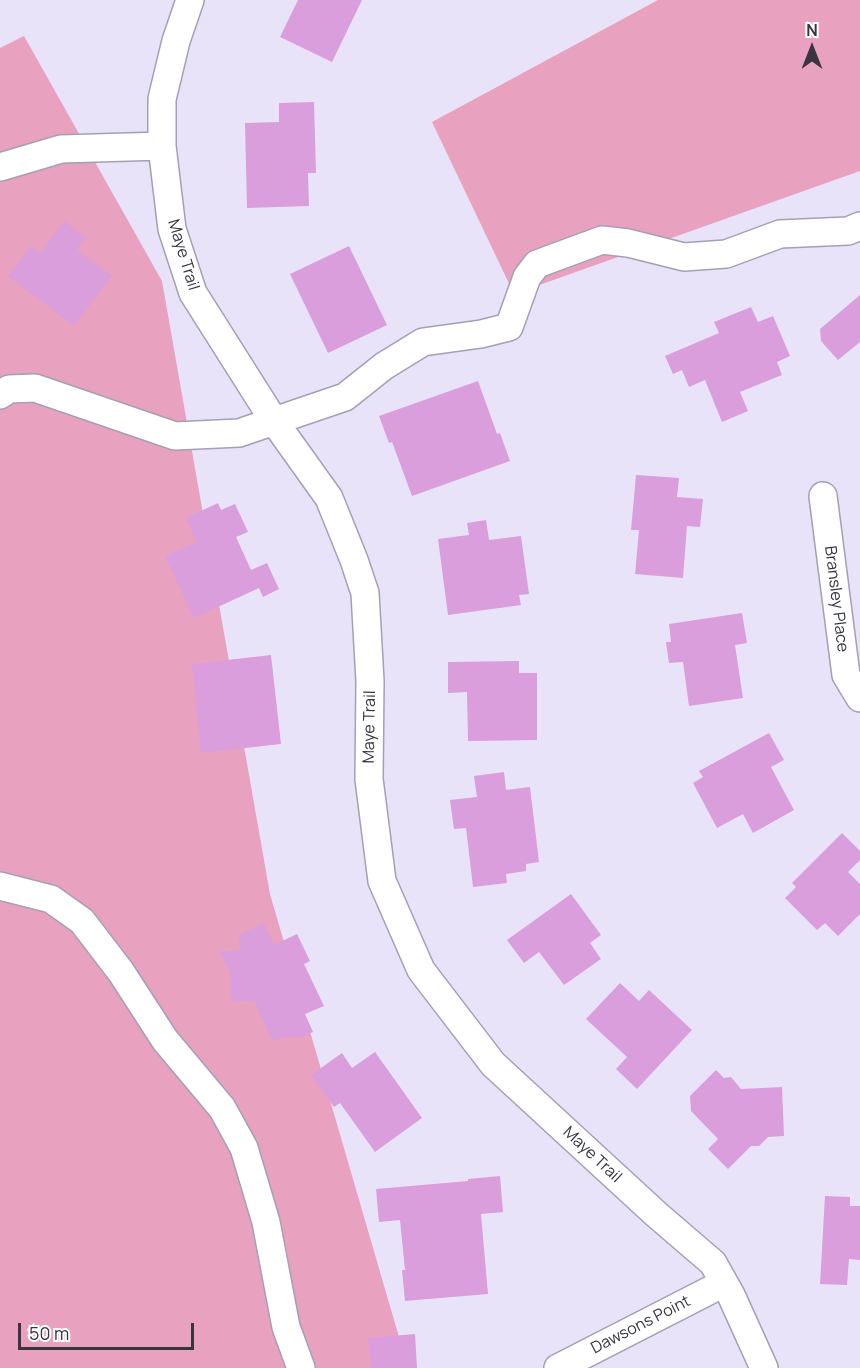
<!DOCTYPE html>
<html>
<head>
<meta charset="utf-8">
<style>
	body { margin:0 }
	#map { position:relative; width:860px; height:1368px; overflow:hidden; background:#e9e3fa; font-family:Manrope,sans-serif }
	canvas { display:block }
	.north { position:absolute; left:782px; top:18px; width:60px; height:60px; -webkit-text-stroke:4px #fff; paint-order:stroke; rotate:0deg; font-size:16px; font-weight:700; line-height:24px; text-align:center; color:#38353e }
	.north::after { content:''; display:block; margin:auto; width:21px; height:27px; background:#38353e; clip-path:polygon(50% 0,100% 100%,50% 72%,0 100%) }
	.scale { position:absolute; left:18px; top:1323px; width:176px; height:27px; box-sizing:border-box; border:3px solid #38353e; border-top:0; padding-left:8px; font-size:18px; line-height:21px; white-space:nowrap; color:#38353e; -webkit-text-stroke:4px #fff; paint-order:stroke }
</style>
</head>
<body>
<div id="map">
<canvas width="860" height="1368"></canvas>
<div class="north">N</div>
<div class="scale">50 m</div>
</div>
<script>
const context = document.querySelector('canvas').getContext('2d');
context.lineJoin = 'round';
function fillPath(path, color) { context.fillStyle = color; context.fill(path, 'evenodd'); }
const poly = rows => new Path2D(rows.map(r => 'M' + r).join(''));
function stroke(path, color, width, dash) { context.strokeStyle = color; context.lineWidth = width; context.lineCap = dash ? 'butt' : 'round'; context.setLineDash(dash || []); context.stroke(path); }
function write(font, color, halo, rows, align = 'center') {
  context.font = font + ' Manrope,sans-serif'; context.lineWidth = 6; context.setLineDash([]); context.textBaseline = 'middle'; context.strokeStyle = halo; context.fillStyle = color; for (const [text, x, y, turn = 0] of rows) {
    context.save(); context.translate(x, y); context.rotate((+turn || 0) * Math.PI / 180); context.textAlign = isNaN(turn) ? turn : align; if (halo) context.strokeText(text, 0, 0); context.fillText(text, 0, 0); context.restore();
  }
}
fillPath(poly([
	[658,0,860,0,860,171,514,294,432,122],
	[24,36,162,281,270,894,408,1368,0,1368,0,48]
]), '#e8a2bf');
fillPath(poly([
	[298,0,362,0,332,62,280,37],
	[314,102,316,173,308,173,309,206,247,208,245,123,279,122,279,103],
	[64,221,86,238,77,250,112,276,74,326,8,276,31,246,40,253],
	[349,246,387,325,328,353,290,274],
	[860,295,860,342,838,360,821,341,820,329],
	[751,307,758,322,773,316,790,356,777,362,782,375,740,392,748,411,722,422,705,380,689,387,682,370,673,374,665,356,719,333,714,322],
	[478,381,497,434,500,433,510,461,412,496,392,442,389,443,379,416],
	[636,475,679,478,677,497,703,499,700,527,687,526,683,578,635,574,639,530,631,530],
	[218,503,221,510,235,504,248,532,236,537,251,570,267,563,279,589,263,597,259,588,194,618,165,556,197,542,186,518],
	[486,520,489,540,521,536,529,594,519,595,521,605,448,615,438,539,469,535,467,523],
	[742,613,747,643,735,645,743,698,689,706,683,662,669,663,666,642,671,642,669,624],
	[271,655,281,744,201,753,192,664],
	[519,661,519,673,537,673,537,740,468,741,467,692,448,693,448,662],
	[769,733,784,760,771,767,794,810,753,833,743,814,717,828,693,783,703,777,699,771],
	[504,772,506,790,530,787,539,862,526,864,526,871,506,874,507,883,473,887,466,828,454,829,450,800,477,797,474,776],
	[842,833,860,851,860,860,848,872,860,884,860,914,838,936,825,923,817,930,785,898,796,887,792,883],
	[571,894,601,935,590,943,601,959,564,985,539,952,524,963,507,940],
	[264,923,274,945,297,934,310,961,304,964,324,1006,305,1014,313,1032,303,1037,282,1037,273,1042,254,1001,231,1002,230,973,220,951,240,950,239,935],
	[620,983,639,1001,649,990,692,1030,637,1089,616,1069,627,1057,586,1019],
	[375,1052,422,1118,375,1152,340,1103,334,1107,311,1075,342,1053,352,1068],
	[716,1070,724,1078,731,1077,741,1089,782,1087,784,1136,768,1137,759,1146,751,1146,728,1169,708,1149,718,1139,691,1111,690,1096],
	[500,1176,503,1212,481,1214,488,1294,405,1301,402,1270,405,1270,400,1220,379,1222,376,1189,468,1181,468,1179],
	[825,1196,850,1197,850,1206,860,1206,860,1260,849,1259,847,1285,820,1284],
	[415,1334,417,1368,371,1368,368,1338]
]), '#da9edc');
const minor = poly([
	[190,0,176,41,162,99,162,146,172,229,193,293,274,421,329,498,354,560,365,593,370,681,369,779,382,881,421,970,493,1064,656,1214,713,1263,731,1295,764,1368],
	[0,167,61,149,162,146],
	[0,395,9,389,35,388,175,436,239,433,345,397,384,366,423,342,481,334,509,327,527,277,537,264,602,240,628,243,684,257,726,254,780,234,848,231,860,226],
	[823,496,846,675,860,698],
	[0,886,51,899,82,921,121,972,165,1040,222,1108,244,1148,266,1222,286,1327,301,1368],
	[558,1368,724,1283]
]);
stroke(minor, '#a59fb4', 30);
stroke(minor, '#fff', 27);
write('16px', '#38353e', '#fff', [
	["Maye Trail",183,255,73],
	["Bransley Place",836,599,83],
	["Maye Trail",370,727,-89],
	["Maye Trail",592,1155,43],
	["Dawsons Point",641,1325,-27]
]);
</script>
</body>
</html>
